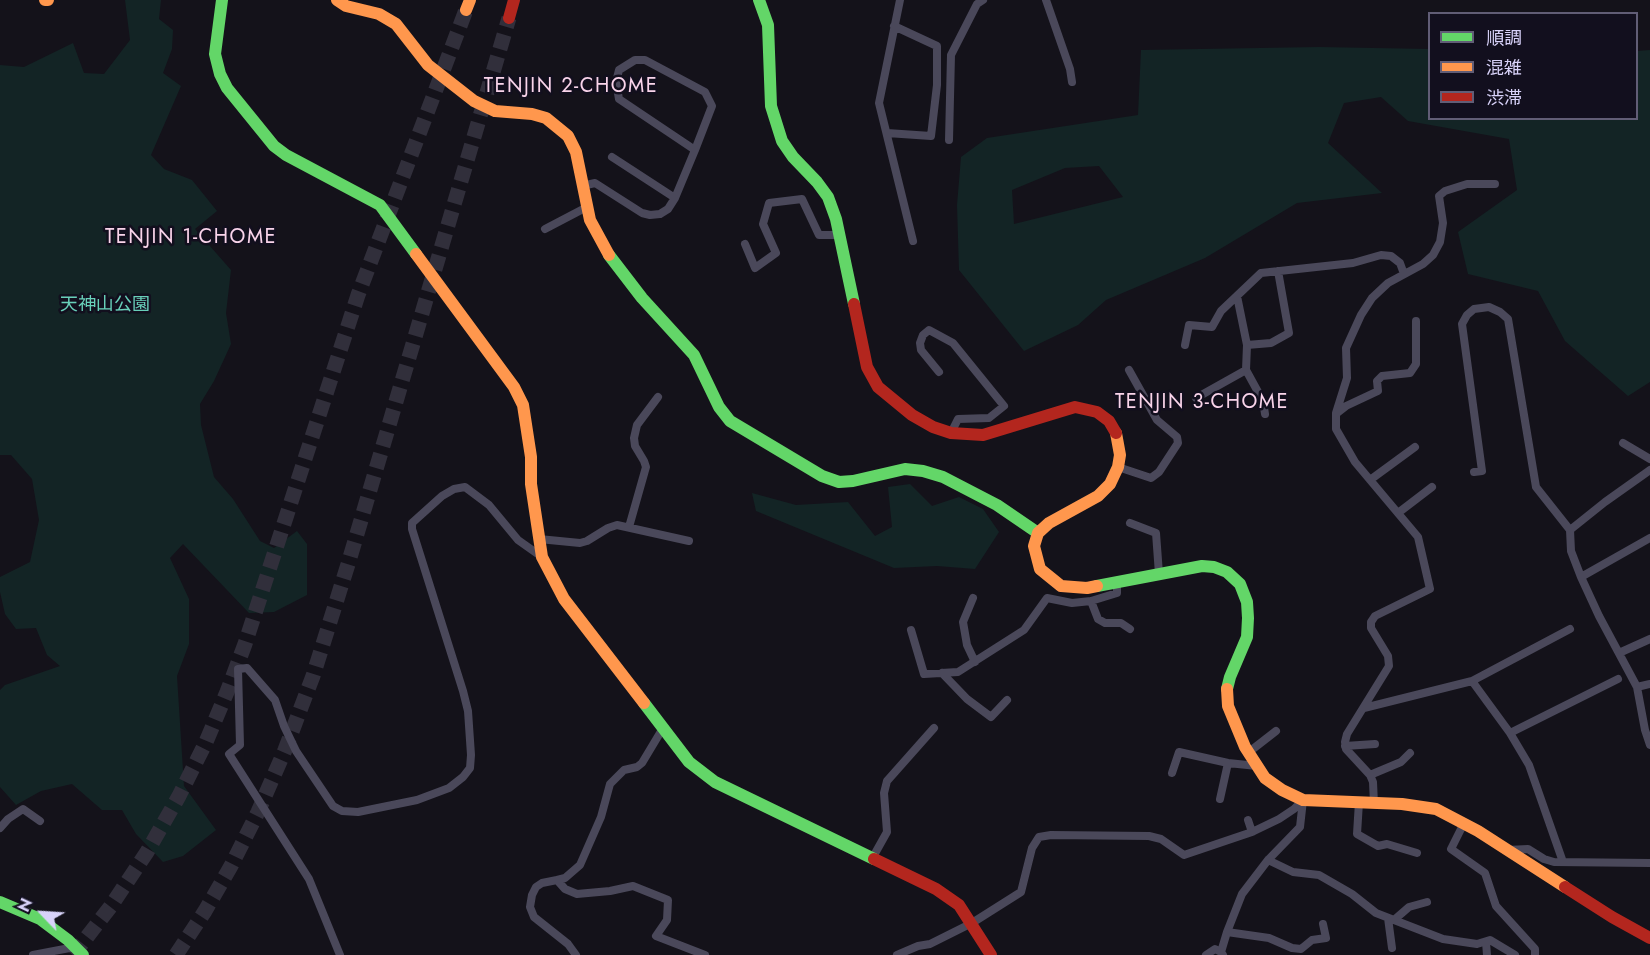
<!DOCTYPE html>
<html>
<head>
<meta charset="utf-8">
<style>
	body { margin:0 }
	#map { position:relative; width:1650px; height:955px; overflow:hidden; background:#14121a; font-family:Jost,"Noto Sans JP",sans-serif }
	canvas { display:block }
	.legend { position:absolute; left:1428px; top:12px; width:210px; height:108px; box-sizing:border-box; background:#120f1e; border:2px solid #615d76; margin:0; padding:8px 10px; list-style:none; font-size:18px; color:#d8d2f9 }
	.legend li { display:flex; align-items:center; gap:12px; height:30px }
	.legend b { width:30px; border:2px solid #615d76 }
	.north { position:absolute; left:12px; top:883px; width:60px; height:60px; -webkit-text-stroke:4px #120f1e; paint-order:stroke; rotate:295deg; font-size:16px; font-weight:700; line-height:24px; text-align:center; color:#d8d2f9 }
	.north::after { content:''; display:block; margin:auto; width:21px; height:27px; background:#d8d2f9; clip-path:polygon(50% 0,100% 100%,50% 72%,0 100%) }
</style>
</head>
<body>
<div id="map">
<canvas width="1650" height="955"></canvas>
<ul class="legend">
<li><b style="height:8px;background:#63d668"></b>順調</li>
<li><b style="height:8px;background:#ff974d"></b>混雑</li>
<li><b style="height:8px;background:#b3261e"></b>渋滞</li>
</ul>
<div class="north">N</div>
</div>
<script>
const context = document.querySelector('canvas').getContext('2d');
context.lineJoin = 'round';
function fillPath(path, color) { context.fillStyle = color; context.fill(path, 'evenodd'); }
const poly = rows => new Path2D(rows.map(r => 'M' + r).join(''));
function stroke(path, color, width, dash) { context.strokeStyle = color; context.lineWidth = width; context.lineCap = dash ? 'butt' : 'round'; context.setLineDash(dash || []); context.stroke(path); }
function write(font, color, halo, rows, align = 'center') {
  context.font = font + ' Jost,"Noto Sans JP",sans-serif'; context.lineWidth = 5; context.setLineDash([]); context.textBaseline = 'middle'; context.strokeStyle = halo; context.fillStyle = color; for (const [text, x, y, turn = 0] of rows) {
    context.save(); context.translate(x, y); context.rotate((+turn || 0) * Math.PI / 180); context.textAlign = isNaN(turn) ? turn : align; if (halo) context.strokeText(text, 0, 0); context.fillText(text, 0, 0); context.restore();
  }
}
fillPath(poly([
	[125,0,161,0,159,19,173,30,172,49,163,73,181,86,151,155,164,169,192,180,217,211,195,229,231,270,226,313,231,344,214,381,200,404,201,425,214,477,233,499,260,541,274,548,297,531,307,544,307,595,274,612,249,613,183,544,170,558,189,599,189,644,177,676,184,786,216,830,183,856,163,862,136,834,122,810,102,810,72,784,41,791,16,805,0,787,0,690,5,685,60,666,47,655,36,628,16,629,5,614,0,592,0,577,30,562,39,520,32,479,11,455,0,455,0,65,24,67,73,43,84,73,104,74,130,40],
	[1319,47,1429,49,1430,118,1636,118,1637,51,1650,50,1650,382,1628,396,1565,341,1538,291,1468,274,1458,232,1517,190,1509,139,1408,121,1381,97,1344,103,1328,143,1382,193,1297,203,1205,258,1106,300,1078,325,1024,351,959,270,957,205,961,157,987,138,1138,115,1141,50],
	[1099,166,1123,197,1014,224,1012,190,1065,168],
	[910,484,932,506,959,497,983,509,999,532,975,569,937,566,894,568,756,511,752,493,796,505,848,502,875,536,892,527,888,487]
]), '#132425');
stroke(poly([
	[73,955,111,906,147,852,179,796,206,742,227,692,245,644,358,295,466,10],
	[176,955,205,911,231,866,258,812,285,750,313,676,349,561,509,18]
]), '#312f3b', 15, [15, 8]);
stroke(poly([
	[900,0,879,103,913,241],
	[1046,0,1070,69,1072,82],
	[887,133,931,136,937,85,937,46,894,26],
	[949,140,951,55,977,4,983,0],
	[612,157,675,198],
	[582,186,595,183,642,213,650,215,660,214,668,209,675,198,695,150,712,106,705,92,645,60,635,60,619,70,616,82,619,99,695,150],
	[545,229,587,207],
	[745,244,755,268,776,253,763,224,769,203,802,199,819,235,839,235],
	[1237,296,1247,345,1271,343,1289,333,1278,271],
	[1185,345,1189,325,1212,327,1221,311,1261,273,1353,263,1381,255,1391,256,1400,263,1404,274],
	[1246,370,1263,401,1265,414],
	[939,372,921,350,920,343,923,335,929,330,953,343,1004,406,989,418,958,419,951,433],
	[1196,398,1246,370,1247,345],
	[1337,413,1346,406,1378,391,1377,381,1382,376,1410,373,1416,364,1416,321],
	[1623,443,1650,459],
	[1118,467,1151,478,1159,472,1178,443,1177,437,1157,420,1129,370],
	[1474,472,1482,471,1462,324,1467,315,1474,309,1489,307,1500,312,1508,319,1536,487,1570,530,1571,551,1581,577,1599,616,1637,687,1645,730,1650,745],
	[1370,480,1415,447],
	[1398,513,1432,487],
	[1130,523,1156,533,1159,574],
	[629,527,646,467,644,461,635,446,634,438,637,425,658,397],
	[1570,530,1605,502,1650,470],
	[539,539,580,543,587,541,608,528,617,525,689,541],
	[1581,577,1650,538],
	[973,598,963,622,967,645,975,662],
	[1091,601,1098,619,1105,623,1121,623,1130,629],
	[911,630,924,674,958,672,1024,630,1047,598,1072,603,1091,601,1117,593,1117,584],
	[1619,653,1650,639],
	[942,673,967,699,991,717,1007,700],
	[1472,681,1510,733,1529,765,1563,862],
	[1637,687,1650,684],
	[1364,708,1472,681,1570,629],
	[1510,733,1618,679],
	[1345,746,1375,744],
	[1249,752,1276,731],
	[1172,773,1179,752,1228,763,1257,766],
	[1370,775,1401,762,1410,753],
	[1220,799,1228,763],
	[1359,802,1357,834,1378,846,1387,844,1417,853],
	[1374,804,1373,782,1370,775,1346,749,1345,742,1347,734,1389,666,1388,656,1371,628,1371,622,1375,616,1430,589,1418,537,1355,462,1336,429,1336,413,1347,378,1346,348,1361,315,1372,298,1388,283,1423,264,1433,255,1440,242,1443,223,1439,196,1445,191,1467,184,1495,184],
	[1248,820,1252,832],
	[1464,823,1451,849,1485,873,1496,906,1535,949,1535,955],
	[0,828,8,819,23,809,40,821],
	[1507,850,1528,849,1544,859,1554,862,1650,863],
	[873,857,887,832,884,793,887,781,934,728],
	[1268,860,1293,872,1319,875,1352,894,1376,913,1443,939,1477,944,1490,940,1515,955],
	[557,880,565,878,580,865,601,817,610,784,624,770,637,767,642,763,663,728],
	[1388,918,1392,948],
	[1394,920,1409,907,1427,902],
	[1227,932,1269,938,1292,948,1301,949,1312,940,1326,938,1323,924],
	[1486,942,1487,955],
	[33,955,75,947],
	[340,955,309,879,229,754,240,745,238,669,247,668,275,700,284,726,296,751,333,806,342,811,358,812,417,800,449,788,463,777,470,768,471,755,468,711,463,691,412,529,412,523,442,496,454,489,465,487,489,505,518,540,542,557],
	[576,955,568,944,534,917,530,907,532,895,536,887,542,883,557,880,565,889,577,894,610,891,633,886,668,900,667,920,656,936,705,955],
	[897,955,918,946,930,944,972,923,1021,892,1032,848,1039,837,1051,835,1149,836,1161,839,1184,855,1252,832,1279,819,1294,809,1303,800],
	[1206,955,1215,949,1221,952],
	[1223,955,1221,952,1227,932,1242,894,1268,860,1300,827,1303,800]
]), '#4a485a', 8);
stroke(poly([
	[222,0,215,54,220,74,227,88,274,146,286,155,380,205,416,254],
	[759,0,768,25,771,106,782,141,793,157,817,182,828,197,836,219,854,304],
	[609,255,642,298,694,355,719,407,730,421,822,476,839,482,853,481,905,469,923,471,943,477,997,505,1038,533],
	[1097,586,1202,566,1214,567,1227,572,1240,584,1247,602,1248,618,1247,637,1230,677,1227,689],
	[644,703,689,762,715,782,874,859],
	[0,902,40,919,68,940,83,955]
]), '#63d668', 12);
stroke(poly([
	[45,0,48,0],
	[337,0,346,6,379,14,396,24,428,65,474,101,495,111,532,114,546,118,568,136,576,152,590,220,609,255],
	[466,10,470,0],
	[416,254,514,387,523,405,531,457,531,484,542,557,564,599,644,703],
	[1097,586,1087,588,1061,586,1040,569,1034,546,1038,533,1049,523,1098,496,1110,484,1118,467,1120,455,1116,433],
	[1227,689,1228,706,1245,747,1265,778,1282,790,1303,800,1402,804,1436,809,1478,831,1565,887]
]), '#ff974d', 12);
stroke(poly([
	[509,18,514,0],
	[854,304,867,367,878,387,912,415,933,427,951,433,983,435,1075,407,1097,412,1109,421,1116,433],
	[874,859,936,889,959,905,991,955],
	[1565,887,1612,917,1650,938]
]), '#b3261e', 12);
write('18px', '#68cfb9', '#120f1e', [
	["天神山公園",105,306]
]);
context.letterSpacing = '1.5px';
write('20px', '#f9d4ea', '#120f1e', [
	["TENJIN 2-CHOME",571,87],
	["TENJIN 1-CHOME",191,238],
	["TENJIN 3-CHOME",1202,403]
]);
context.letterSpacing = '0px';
</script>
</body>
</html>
